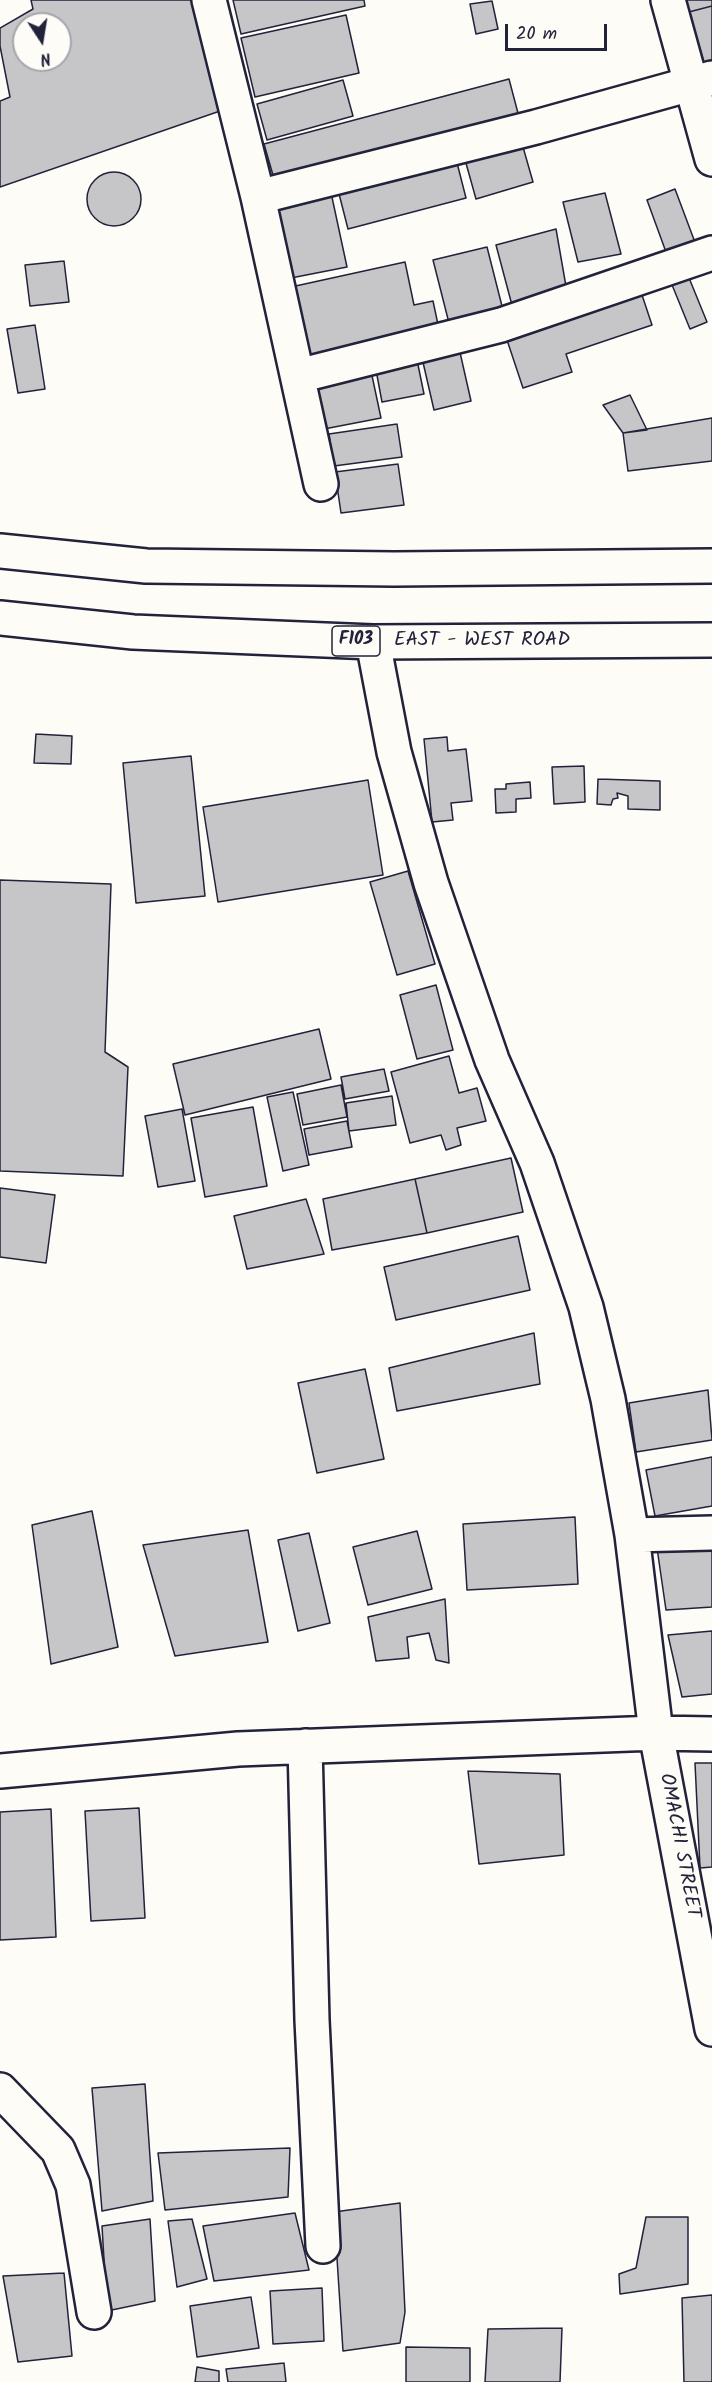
<!DOCTYPE html>
<html>
<head>
<meta charset="utf-8">
<style>
	body { margin:0 }
	#map { position:relative; width:712px; height:2382px; overflow:hidden; background:#fdfcf7; font-family:Kalam,sans-serif }
	canvas { display:block }
	.north { position:absolute; left:12px; top:12px; width:60px; height:60px; box-sizing:border-box; background:#fdfcf7; border:2px solid #a5a5ac; border-radius:50%; rotate:168deg; font-size:16px; font-weight:700; line-height:24px; text-align:center; color:#22223b }
	.north::after { content:''; display:block; margin:auto; width:21px; height:27px; background:#22223b; clip-path:polygon(50% 0,100% 100%,50% 72%,0 100%) }
	.scale { position:absolute; left:505px; top:24px; width:102px; height:27px; box-sizing:border-box; border:3px solid #22223b; border-top:0; padding-left:8px; font-size:18px; line-height:21px; white-space:nowrap; color:#22223b; -webkit-text-stroke:4px #fdfcf7; paint-order:stroke }
</style>
</head>
<body>
<div id="map">
<canvas width="712" height="2382"></canvas>
<div class="north">N</div>
<div class="scale">20 m</div>
</div>
<script>
const context = document.querySelector('canvas').getContext('2d');
context.lineJoin = 'round';
function fillPath(path, color) { context.fillStyle = color; context.fill(path, 'evenodd'); }
const poly = rows => new Path2D(rows.map(r => 'M' + r).join(''));
function stroke(path, color, width, dash) { context.strokeStyle = color; context.lineWidth = width; context.lineCap = dash ? 'butt' : 'round'; context.setLineDash(dash || []); context.stroke(path); }
function write(font, color, halo, rows, align = 'center') {
  context.font = font + ' Kalam,sans-serif'; context.lineWidth = 4.5; context.setLineDash([]); context.textBaseline = 'middle'; context.strokeStyle = halo; context.fillStyle = color; for (const [text, x, y, turn = 0] of rows) {
    context.save(); context.translate(x, y); context.rotate((+turn || 0) * Math.PI / 180); context.textAlign = isNaN(turn) ? turn : align; if (halo) context.strokeText(text, 0, 0); context.fillText(text, 0, 0); context.restore();
  }
}
const building = poly([
	[31,0,196,0,220,111,0,187,0,101,10,97,0,46,0,28,33,9,31,0],
	[24,24,60,24,60,60,24,60,24,24],
	[233,0,364,0,365,6,241,34,233,0],
	[685,0,712,0,712,6,685,13,685,0],
	[492,1,498,29,476,34,470,4,492,1],
	[712,6,712,69,702,71,685,13,712,6],
	[346,15,359,73,255,97,241,38,346,15],
	[509,79,519,117,275,182,264,144,509,79],
	[343,80,353,116,267,140,257,104,343,80],
	[521,140,533,182,476,199,464,156,521,140],
	[455,155,466,198,348,229,337,186,455,155],
	'87 199a27 27 0 1 1 54 0a27 27 0 1 1-54 0Z',
	[330,188,347,267,291,278,277,200,330,188],
	[675,189,699,253,670,263,647,200,675,189],
	[605,193,621,254,578,262,563,202,605,193],
	[556,229,567,292,513,309,496,245,556,229],
	[487,247,504,314,450,327,433,260,487,247],
	[64,261,69,302,30,306,25,265,64,261],
	[405,262,414,305,433,301,440,334,307,362,291,287,405,262],
	[685,268,707,322,690,329,668,275,685,268],
	[637,280,652,325,566,354,572,372,523,388,502,325,637,280],
	[35,325,45,389,18,393,7,329,35,325],
	[459,348,471,401,434,410,422,358,459,348],
	[417,360,424,394,382,402,376,370,417,360],
	[371,371,381,418,324,429,314,382,371,371],
	[630,395,647,430,623,433,603,405,630,395],
	[712,418,712,461,628,471,623,433,712,418],
	[397,424,402,457,334,466,329,434,397,424],
	[398,464,404,505,341,513,335,472,398,464],
	[36,734,72,736,71,764,34,763,36,734],
	[447,737,448,751,466,749,472,801,451,803,453,820,432,822,424,739,447,737],
	[191,756,205,896,136,903,123,763,191,756],
	[584,766,585,802,554,804,552,767,584,766],
	[598,779,660,781,660,810,628,809,628,796,617,793,618,798,613,799,611,805,597,804,598,779],
	[368,780,383,875,218,902,203,807,368,780],
	[530,782,531,798,516,799,516,812,496,813,495,789,506,789,506,784,530,782],
	[408,871,435,964,397,975,370,882,408,871],
	[0,880,111,884,105,1052,128,1067,123,1176,0,1171,0,880],
	[436,985,453,1050,417,1059,400,995,436,985],
	[319,1029,331,1079,185,1115,173,1064,319,1029],
	[449,1056,459,1093,477,1088,486,1121,457,1128,461,1145,446,1150,441,1135,410,1143,391,1072,449,1056],
	[384,1069,389,1091,345,1099,341,1077,384,1069],
	[341,1085,347,1117,303,1125,297,1094,341,1085],
	[293,1092,309,1165,283,1171,267,1097,293,1092],
	[392,1096,396,1125,349,1131,346,1103,392,1096],
	[253,1107,267,1186,205,1197,191,1118,253,1107],
	[182,1109,195,1181,158,1187,145,1116,182,1109],
	[347,1121,352,1147,309,1155,304,1129,347,1121],
	[511,1158,523,1212,427,1233,415,1179,511,1158],
	[415,1179,427,1233,332,1250,323,1199,415,1179],
	[0,1188,55,1195,46,1263,0,1257,0,1188],
	[306,1199,324,1254,247,1269,234,1216,306,1199],
	[518,1236,530,1290,396,1320,384,1267,518,1236],
	[534,1333,540,1384,397,1411,389,1368,534,1333],
	[365,1369,384,1459,317,1473,298,1383,365,1369],
	[708,1390,712,1440,636,1452,629,1403,708,1390],
	[712,1457,712,1506,655,1516,646,1470,712,1457],
	[92,1511,118,1647,51,1664,32,1525,92,1511],
	[575,1517,578,1584,467,1590,463,1524,575,1517],
	[248,1530,268,1642,175,1656,143,1545,248,1530],
	[417,1531,432,1589,368,1605,353,1547,417,1531],
	[309,1533,330,1623,298,1631,278,1540,309,1533],
	[657,1548,712,1549,712,1607,666,1610,657,1548],
	[445,1599,449,1663,436,1660,429,1633,407,1637,409,1658,376,1661,368,1617,445,1599],
	[712,1631,712,1694,682,1697,668,1635,712,1631],
	[695,1763,712,1763,712,1867,700,1868,695,1763],
	[468,1771,560,1774,564,1855,479,1864,468,1771],
	[139,1808,145,1918,91,1921,85,1811,139,1808],
	[51,1809,56,1937,0,1940,0,1812,51,1809],
	[145,2084,153,2201,102,2211,92,2088,145,2084],
	[290,2148,288,2197,165,2210,158,2153,290,2148],
	[400,2203,405,2312,400,2343,343,2351,334,2212,400,2203],
	[295,2213,309,2270,214,2281,203,2226,295,2213],
	[646,2217,688,2217,688,2284,620,2294,619,2274,636,2268,646,2217],
	[150,2219,155,2301,107,2311,102,2226,150,2219],
	[192,2219,207,2279,177,2287,168,2221,192,2219],
	[64,2273,72,2356,18,2362,3,2276,64,2273],
	[322,2288,324,2341,273,2344,270,2291,322,2288],
	[712,2295,712,2382,684,2382,682,2298,712,2295],
	[251,2297,259,2348,197,2357,190,2306,251,2297],
	[562,2328,560,2382,485,2382,488,2329,562,2328],
	[406,2347,470,2348,470,2382,406,2382,406,2347],
	[284,2363,286,2382,228,2382,226,2369,284,2363],
	[197,2367,219,2371,219,2382,195,2382,197,2367]
]);
fillPath(building, '#c6c6c8');
stroke(building, '#22223b', 1.5);
const minor = poly([
	[209,0,258,197,321,484],
	[668,0,712,159],
	[258,197,536,127,712,78],
	[298,376,501,325,712,253],
	[373,642,394,752,431,883,492,1060,537,1163,586,1307,608,1399,632,1535,656,1733,712,2029],
	[632,1535,712,1533],
	[305,1746,312,2020,323,2246],
	[0,1771,238,1749,656,1733,712,1734],
	[0,2090,58,2150,73,2185,94,2312]
]);
const primary = poly([
	[0,551,146,566,394,569,712,566],
	[0,618,133,632,373,642,712,640]
]);
stroke(minor, '#22223b', 38);
stroke(primary, '#22223b', 38);
stroke(minor, '#fdfcf7', 33);
stroke(primary, '#fdfcf7', 33);
for (const [x, y, w] of [
	[356,641,48]
]) { const box = new Path2D(); box.roundRect(x - w / 2, y - 15, w, 30, 4.5); context.fillStyle = '#fdfcf7'; context.fill(box); stroke(box, '#22223b', 1.5); }
write('bold 18px', '#22223b', null, [
	["F103",356,641]
]);
write('20px', '#22223b', '#fdfcf7', [
	["EAST - WEST ROAD",482,642],
	["OMACHI STREET",678,1846,79]
]);
</script>
</body>
</html>
